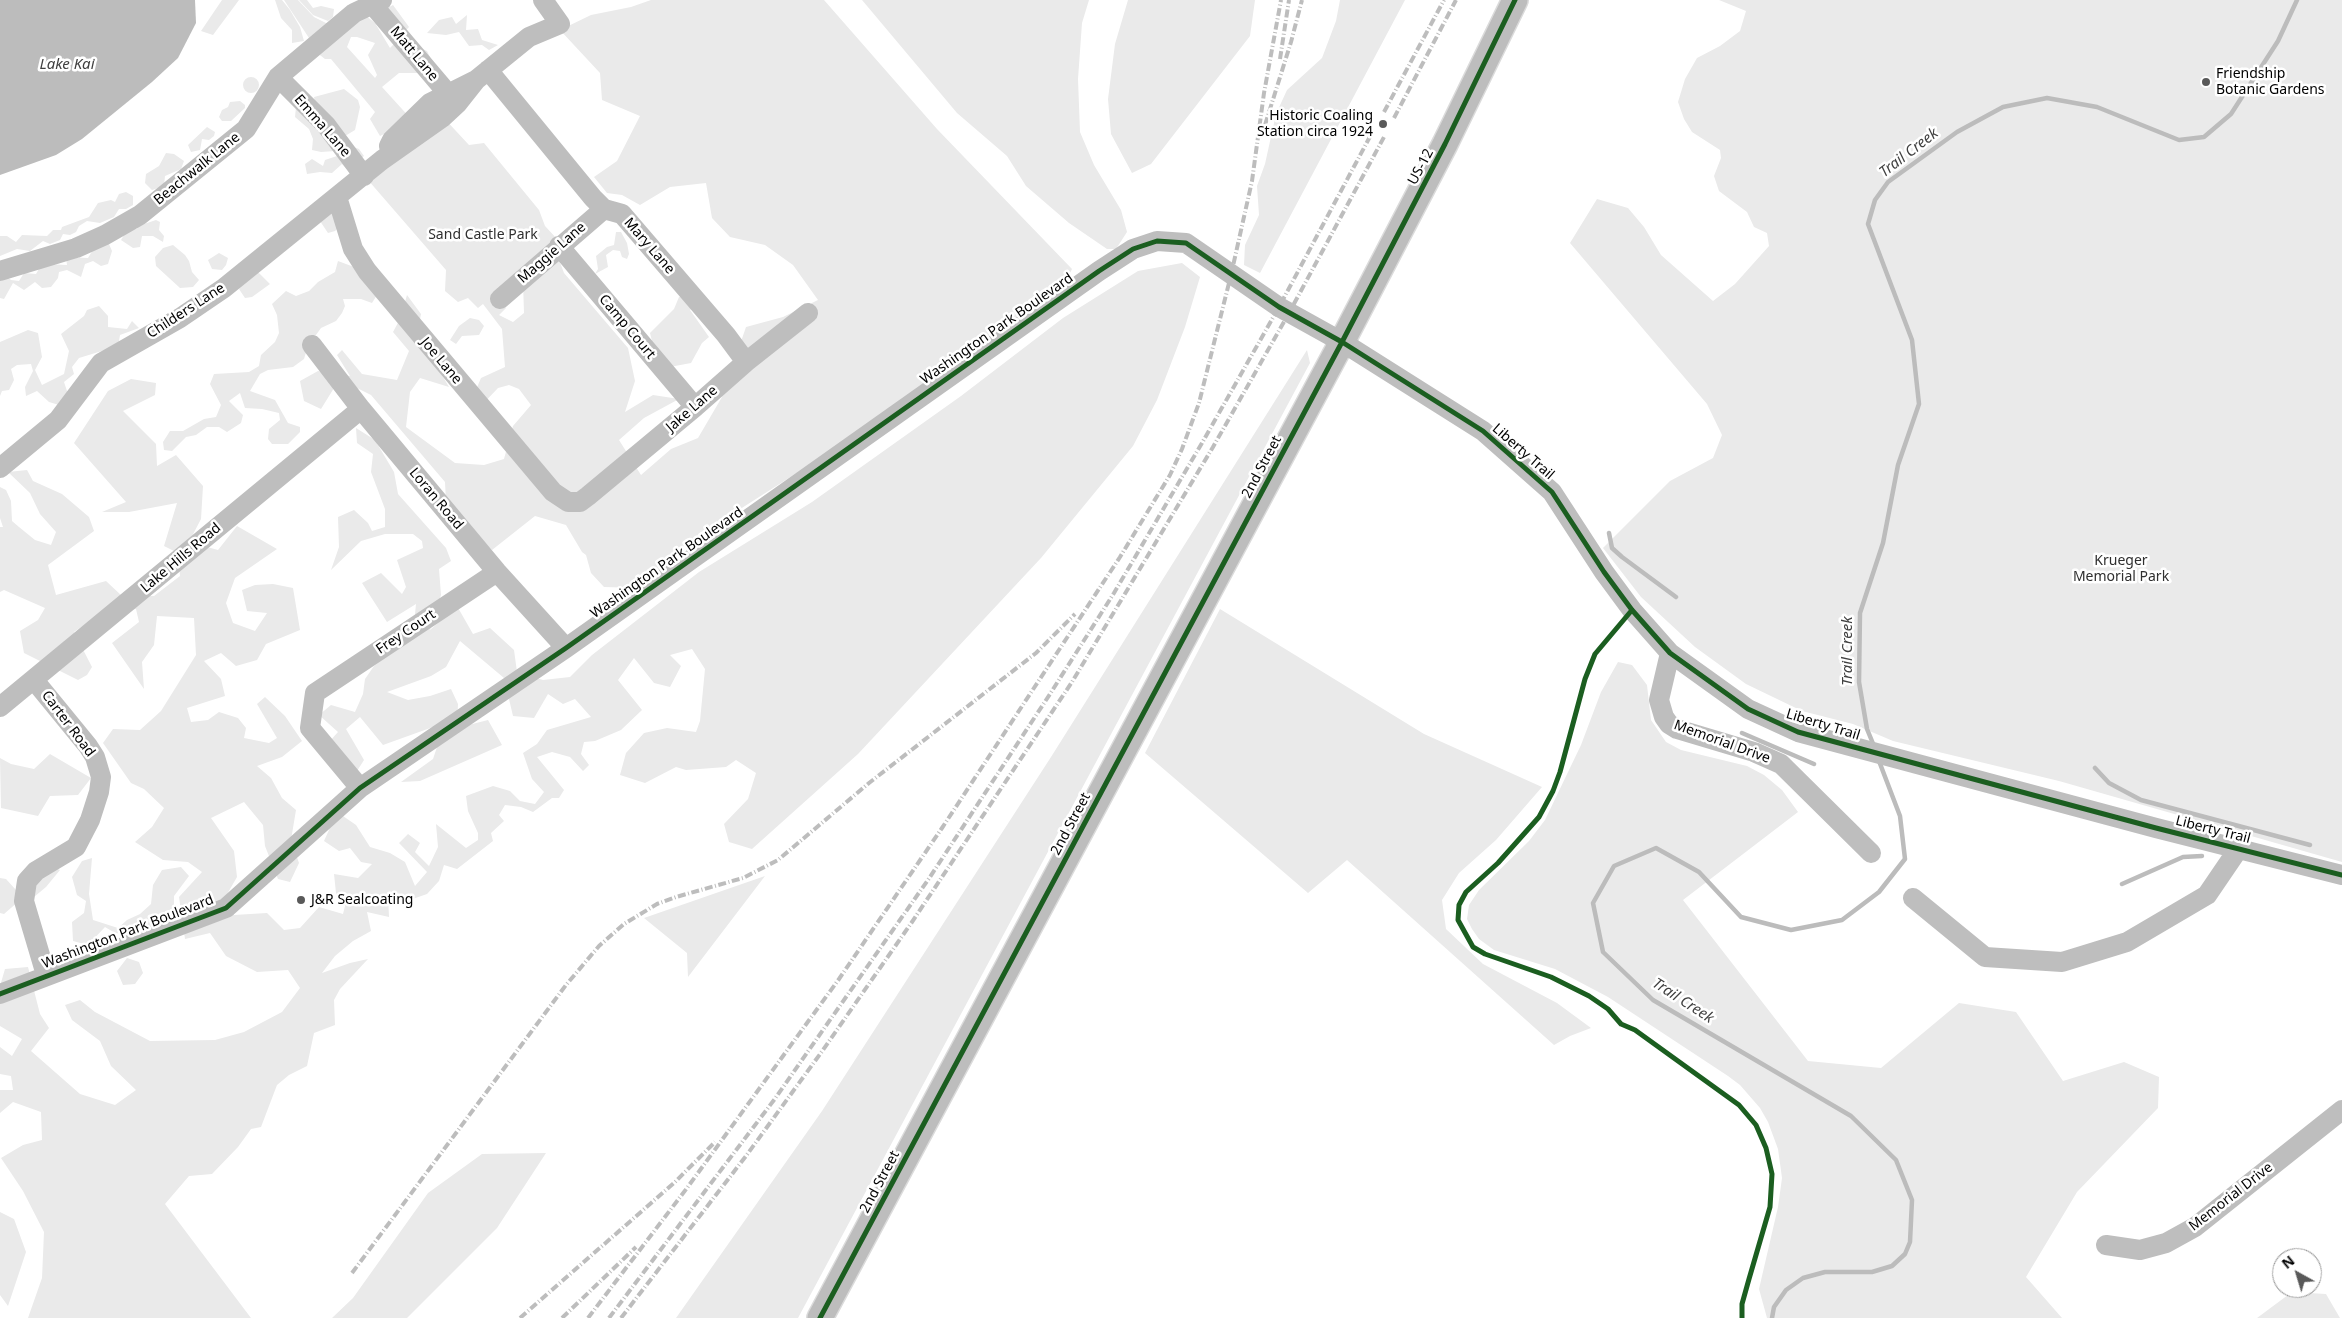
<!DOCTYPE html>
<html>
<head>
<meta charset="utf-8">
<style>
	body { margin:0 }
	#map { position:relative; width:2342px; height:1318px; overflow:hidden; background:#fff; font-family:"Noto Sans",sans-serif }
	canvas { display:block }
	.north { position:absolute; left:2272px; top:1248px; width:50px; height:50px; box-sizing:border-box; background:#fff; border:1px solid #999; border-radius:50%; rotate:321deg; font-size:14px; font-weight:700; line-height:20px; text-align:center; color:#000 }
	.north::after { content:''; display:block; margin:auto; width:18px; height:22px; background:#595959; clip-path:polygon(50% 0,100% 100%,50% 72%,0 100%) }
</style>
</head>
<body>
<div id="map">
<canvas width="2342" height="1318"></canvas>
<div class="north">N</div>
</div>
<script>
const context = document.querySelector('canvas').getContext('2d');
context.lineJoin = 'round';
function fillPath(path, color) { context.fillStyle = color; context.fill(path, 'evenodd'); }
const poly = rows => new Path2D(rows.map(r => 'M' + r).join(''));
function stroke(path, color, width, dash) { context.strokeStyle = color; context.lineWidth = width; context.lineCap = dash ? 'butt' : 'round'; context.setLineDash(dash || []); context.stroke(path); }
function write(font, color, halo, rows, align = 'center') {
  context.font = font + ' "Noto Sans",sans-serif'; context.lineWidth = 5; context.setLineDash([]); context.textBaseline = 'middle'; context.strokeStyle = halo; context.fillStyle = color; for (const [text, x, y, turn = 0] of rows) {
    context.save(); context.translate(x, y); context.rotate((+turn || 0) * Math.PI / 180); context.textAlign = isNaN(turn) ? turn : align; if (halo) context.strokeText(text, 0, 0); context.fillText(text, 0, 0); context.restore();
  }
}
fillPath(poly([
	[222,0,239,0,213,35,201,31],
	[275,0,282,0,290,10,300,27,304,41,292,43,292,30,281,18],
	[284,0,298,0,314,17,328,24,309,38],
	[299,0,307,0,313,8,321,6,334,9,333,17,328,21,313,15],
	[651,0,824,0,937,129,1072,269,1059,296,803,469,690,541,640,588,604,587,591,573,586,555,582,552,566,525,535,516,492,550,458,519,446,502,445,482,371,395,355,387,334,388,321,409,304,401,300,381,318,371,350,376,337,355,342,350,362,374,397,380,409,351,393,332,400,319,407,295,421,314,416,341,440,372,449,387,420,378,410,392,406,427,455,463,484,465,504,459,513,426,531,405,519,389,509,385,498,388,479,408,470,404,481,378,505,367,502,329,483,304,478,308,468,298,458,302,445,291,446,270,368,180,443,117,469,145,484,143,539,210,545,226,558,240,553,244,564,273,628,348,635,381,625,412,653,395,679,399,644,418,619,440,641,475,671,449,698,438,722,397,746,327,783,317,818,300,793,265,765,245,730,237,712,218,706,183,670,187,640,205,622,195,607,193,594,177,617,161,640,116,602,100,600,73,560,30,591,15,631,7],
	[523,282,524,313,513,322,499,315,506,308,499,290],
	[862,0,1089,0,1082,23,1078,79,1080,132,1094,165,1121,210,1127,232,1116,249,1107,249,1069,223,1026,186,1007,156,957,113],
	[1128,0,1255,0,1250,36,1151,164,1132,173,1111,134,1108,99,1115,44],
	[1340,0,1405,0,1260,273,1244,265,1245,245,1259,215,1257,186,1265,164,1276,114,1287,90,1322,58,1336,21],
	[1719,0,2342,0,2342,862,2059,781,1893,741,1853,724,1802,711,1746,684,1695,647,1641,597,1603,548,1670,481,1713,458,1722,435,1707,404,1570,243,1597,199,1628,208,1644,227,1661,255,1713,301,1735,284,1769,246,1767,233,1754,227,1747,212,1719,191,1714,176,1721,158,1720,150,1692,132,1684,119,1678,102,1685,79,1697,58,1720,46,1740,31,1746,11],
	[393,5,409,27,404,32,416,46,427,51,433,63,420,73,399,73,382,87,412,120,380,136,370,119,375,112,331,59,325,59,316,52,365,15,375,23,390,48,394,44,384,10],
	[351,37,357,37,375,43,368,55,377,75,375,78,347,47],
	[467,15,466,30,478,29,482,40,498,45,489,50,482,45,469,46,459,32,446,35,427,33,439,20,452,17,456,24],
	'243 85a8 8 0 1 1 16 0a8 8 0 1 1-16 0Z',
	[344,89,358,100,360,107,355,130,345,136,348,145,359,149,364,156,347,169,342,164,332,173,320,172,307,174,305,164,312,159,323,166,325,160,337,156,335,151,321,152,312,150,313,139,309,129,295,117,296,107,315,102,314,97],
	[240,101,245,105,245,108,231,121,222,121,219,117,222,110,228,107,230,102],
	[207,127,215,132,214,136,209,140,202,139,200,150,191,152,188,145],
	[166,153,174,154,184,161,181,169,165,176,164,186,152,190,145,183,146,174,159,166],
	[126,192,133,196,133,205,126,209,119,209,114,217,100,223,87,221,79,226,76,232,70,235,63,234,60,240,50,244,43,241,30,251,17,249,0,256,0,236,7,236,16,242,22,235,47,236,53,230,61,230,62,227,89,217,98,203,111,200,115,202,119,194],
	[328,212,339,214,339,227,335,231,328,233,318,218],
	[156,220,160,222,159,230,164,236,163,242,153,236,142,236,140,247,133,248,121,240,127,230,137,229,138,226],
	[616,232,621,232,627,243,629,254,627,259,622,257,620,251,613,250,606,255,608,267,595,274,598,269,596,256,607,247,614,245],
	[97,243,109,244,112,251,108,264,101,266,93,261,85,264,81,277,67,270,59,272,58,278,51,287,42,288,35,282,24,290,13,283,4,299,0,298,0,277,5,275,11,280,19,281,24,273,36,274,40,267,47,264,67,265,66,257,88,258],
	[173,245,185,255,189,261,192,272,199,280,193,287,180,288,156,266,155,257,163,248],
	[219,253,228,258,226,265,222,270,212,269,208,260],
	[338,261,354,267,377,295,372,303,361,299,343,299,345,306,342,313,336,321,321,328,308,346,304,359,293,367,268,370,260,374,250,391,275,400,288,423,300,427,300,432,288,444,272,444,268,439,269,429,280,420,279,413,262,409,245,408,240,393,229,401,243,415,241,423,227,432,219,427,207,427,196,435,186,437,172,451,164,450,163,442,170,431,183,431,204,419,216,417,221,405,210,384,214,374,249,372,259,366,261,355,275,342,279,333,277,315,272,304,286,291,296,296,309,291,318,282,335,272],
	[1182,263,1200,277,1185,327,1157,400,1133,446,1041,558,858,754,752,849,729,842,724,824,748,799,756,773,736,760,726,767,686,770,676,767,645,783,620,775,626,753,644,733,667,728,696,732,700,721,705,669,692,649,670,655,681,666,670,687,654,683,634,658,618,680,642,710,621,730,595,741,584,742,581,754,589,765,583,771,570,757,552,752,537,757,564,790,559,798,552,798,533,812,521,807,505,805,499,815,504,821,491,833,493,841,457,869,444,865,439,881,427,894,404,902,388,894,389,917,367,912,371,931,353,941,335,956,322,973,350,963,368,959,340,989,334,1000,335,1025,314,1033,307,1066,289,1075,277,1085,261,1127,251,1129,238,1147,212,1174,189,1176,165,1204,251,1318,28,1318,42,1278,44,1232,23,1191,1,1158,23,1145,42,1140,41,1112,13,1102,0,1113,0,1090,13,1090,11,1076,0,1074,0,1047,12,1056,22,1039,0,1026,0,986,5,969,28,967,40,1014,49,1028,31,1051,80,1094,115,1105,136,1090,111,1066,100,1041,72,1020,65,1005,80,1000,95,1012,150,1041,215,1040,244,1032,282,1012,300,988,288,970,257,972,226,956,210,933,185,939,179,897,202,872,188,862,163,860,135,842,152,827,164,808,144,789,131,783,103,743,113,729,140,730,161,711,196,655,194,618,157,616,154,645,142,662,144,689,112,643,139,622,136,609,100,614,74,632,92,667,87,675,78,680,24,653,20,631,38,620,45,608,4,590,0,592,0,527,3,527,0,518,0,487,6,490,11,501,12,521,19,527,35,540,51,545,56,532,40,514,30,493,8,472,27,470,33,481,62,494,89,517,94,531,48,565,56,595,106,581,122,596,154,596,180,576,178,553,164,546,177,503,129,512,102,512,126,502,74,443,108,391,131,379,156,383,155,395,123,411,156,444,157,466,176,455,203,486,201,519,189,542,218,550,237,526,277,549,235,578,226,603,233,623,255,631,267,613,247,611,242,590,255,585,273,584,293,588,300,630,266,644,257,660,236,666,221,653,204,661,221,679,225,696,187,708,191,722,208,720,219,712,238,718,246,728,244,738,269,743,277,738,257,704,265,697,285,716,302,741,282,757,257,766,271,778,282,798,296,810,291,840,299,863,290,882,278,879,265,846,263,825,244,802,211,818,234,851,237,877,226,896,234,915,267,913,284,930,300,928,319,907,343,914,345,906,336,893,334,874,358,878,372,864,361,862,350,848,339,851,324,841,333,821,343,816,356,825,370,847,390,853,405,862,415,886,427,872,399,843,408,834,420,843,415,852,429,866,438,847,436,824,466,848,478,840,478,833,468,811,466,796,493,786,510,791,520,801,535,804,544,792,532,779,523,753,537,744,547,730,591,717,575,699,563,704,548,694,534,718,513,716,504,678,460,641,446,667,431,676,387,692,408,700,430,696,451,689,458,704,457,728,488,720,502,745,420,781,401,782,433,759,439,741,433,727,383,745,360,717,346,729,364,760,357,771,329,742,338,732,319,715,331,705,355,712,363,694,365,679,374,666,397,648,414,624,416,604,387,622,362,583,381,573,402,594,406,587,397,560,423,548,422,541,413,534,385,534,361,541,331,570,339,547,338,517,354,510,368,523,372,531,385,527,385,509,371,472,373,454,357,443,356,428,375,440,394,472,398,494,446,548,451,561,439,569,441,595,430,630,457,606,473,634,490,628,514,650,517,672,543,680,570,677,592,655,699,572,812,502,961,396,1063,318,1138,271],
	[258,272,270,284,252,297,245,298,239,289,248,276],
	[694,294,700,300,690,310,709,337,702,343,691,363,659,369,650,333,674,309,679,297],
	[99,306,108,316,108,327,127,329,132,321,139,328,120,335,118,346,79,358,72,367,74,374,64,382,68,394,59,405,49,402,37,391,26,396,25,387,33,371,31,364,17,365,11,369,14,380,9,390,2,391,0,396,0,342,28,330,38,333,42,357,35,370,42,385,64,374,69,351,61,334,84,316,87,310],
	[470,318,479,320,484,326,479,335,462,336,456,344,450,340,459,326],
	[1307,350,1310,363,798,1318,676,1318,822,1111,1051,757],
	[1220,609,1424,734,1542,787,1496,840,1459,873,1442,900,1446,929,1483,964,1557,1003,1591,1028,1570,1036,1554,1045,1347,860,1308,893,1145,753],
	[1618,662,1632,665,1647,685,1651,720,1666,742,1681,750,1747,766,1764,775,1782,790,1798,812,1683,900,1808,1061,1881,1068,1959,1003,2016,1012,2063,1081,2124,1062,2159,1077,2158,1108,2077,1192,2026,1277,2062,1318,1767,1318,1759,1289,1778,1207,1782,1178,1778,1149,1768,1122,1760,1108,1740,1085,1728,1076,1608,997,1555,969,1494,950,1479,939,1472,929,1467,919,1469,905,1479,890,1529,841,1545,820,1581,745,1601,692],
	[50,754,91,778,78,795,50,796,38,816,1,808,0,758,11,764,34,769],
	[92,858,89,894,93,920,118,928,127,920,140,914,151,904,153,885,162,870,181,867,189,876,174,896,174,919,133,935,115,933,105,927,88,945,73,941,72,922,84,913,86,901,77,895,72,877,82,861],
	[53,867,60,870,46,887,34,897,31,883],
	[765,876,688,977,687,953,644,918],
	[0,878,6,879,16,890,19,901,4,914,0,913],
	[127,958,139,962,143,973,135,984,123,985,117,971],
	[546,1153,497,1228,407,1318,332,1318,353,1298,428,1193,482,1154],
	[0,1212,14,1219,26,1252,8,1306,0,1295],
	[2292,1292,2326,1294,2340,1318,2257,1318]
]), '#eaeaea');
fillPath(poly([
	[0,0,195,0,196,23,178,58,152,82,82,139,56,155,0,175]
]), '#bcbcbc');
stroke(poly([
	[1609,533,1612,548,1622,557,1676,597],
	[1742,733,1814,764],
	[1874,746,1867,729,1859,682,1860,613,1883,543,1898,465,1919,404,1912,340,1868,224,1875,200,1888,182,1957,132,2003,107,2047,98,2097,107,2179,140,2204,137,2231,114,2278,41,2297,0],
	[2095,768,2109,783,2141,800,2310,845],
	[2122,884,2183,857,2202,856],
	[1772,1318,1774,1307,1786,1290,1803,1278,1825,1272,1872,1272,1892,1266,1905,1254,1910,1242,1912,1200,1896,1160,1851,1116,1653,1000,1603,952,1593,903,1614,866,1656,848,1699,872,1741,917,1791,930,1842,920,1879,892,1905,859,1900,816,1879,761]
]), '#bcbcbc', 4.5);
const major = poly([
	[820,1318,1342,342,1445,144,1515,0]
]);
stroke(major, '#dbdbdb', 28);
stroke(poly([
	[372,4,455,102],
	[488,70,593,198,604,209,622,214,726,335,746,362],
	[278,77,326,125,364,176],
	[389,146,392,140,430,103,476,80,529,37,560,24,543,0],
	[337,197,353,249,367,271,553,492,568,502,580,502,588,496,695,407,746,362,808,313],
	[559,246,695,407],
	[0,271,76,248,105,235,140,215,246,129,278,77,354,13,382,0],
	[500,299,604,209],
	[312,345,361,409,497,572,566,648],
	[0,468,58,420,101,363,180,318,224,288,382,160,443,117,457,104,476,80],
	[1670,653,1659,700,1664,717,1669,724,1677,729,1754,752,1781,764,1871,853],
	[34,680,88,746,95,757,101,777,99,792,90,820,76,847,36,871,27,881,24,901,46,975],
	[0,707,361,409],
	[360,788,310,728,315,693,497,572],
	[1913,898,1985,957,2062,962,2127,942,2207,895,2239,848],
	[0,994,226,908,360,788,566,648,1099,271,1133,249,1157,241,1186,243,1279,307,1342,342,1483,431,1552,492,1604,572,1632,610,1670,653,1748,709,1798,732,2156,828,2342,875],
	[2106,1245,2140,1250,2166,1243,2195,1227,2342,1110]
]), '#bebebe', 20);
stroke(major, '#bdbdbd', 25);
stroke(poly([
	[1280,59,1289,0],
	[1384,112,1444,0],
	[1394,118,1456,0],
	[1265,125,1291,42,1302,0],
	[352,1273,566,985,599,946,624,924,657,904,676,897,743,878,778,860,869,783,1036,653,1075,614],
	[520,1318,675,1182,715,1142],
	[562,1318,636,1247],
	[588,1318,687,1188,839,979,942,828,1120,557,1170,475,1182,449,1199,403,1231,275,1252,181,1264,93,1281,0],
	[609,1318,774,1100,930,877,1050,694,1114,593,1202,443,1279,307,1373,131],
	[621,1318,746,1156,823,1050,912,922,1072,682,1213,447,1289,313,1384,137]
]), '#bdbdbd', 4, [8, 2.5, 1, 2.5]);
stroke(poly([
	[1632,610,1595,654,1585,679,1560,772,1553,791,1539,817,1498,863,1466,892,1459,905,1458,920,1473,947,1485,954,1551,977,1589,996,1608,1009,1621,1024,1635,1030,1739,1105,1756,1125,1766,1148,1772,1174,1770,1207,1749,1279,1742,1304,1742,1318],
	[0,994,226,908,360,788,566,648,1099,271,1133,249,1157,241,1186,243,1279,307,1342,342,1483,431,1552,492,1604,572,1632,610,1670,653,1748,709,1798,732,2156,828,2342,875],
	[820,1318,1342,342,1445,144,1515,0]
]), '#1b5e20', 5);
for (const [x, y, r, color] of [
	[2206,82,5,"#595959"],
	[1383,124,5,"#595959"],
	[301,900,5,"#595959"]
]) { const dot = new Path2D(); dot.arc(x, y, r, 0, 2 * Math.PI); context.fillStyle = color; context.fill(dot); stroke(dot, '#fff', 2); }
write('14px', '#000', '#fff', [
	["Matt Lane",414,54,50],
	["Emma Lane",322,126,49],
	["US-12",1421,167,-62],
	["Beachwalk Lane",197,169,-39],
	["Mary Lane",649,246,49],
	["Maggie Lane",552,253,-41],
	["Childers Lane",186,311,-33],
	["Camp Court",627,327,50],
	["Washington Park Boulevard",997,329,-35],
	["Joe Lane",441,361,50],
	["Jake Lane",692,409,-41],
	["Liberty Trail",1523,452,41],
	["2nd Street",1262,467,-62],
	["Loran Road",436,499,50],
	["Lake Hills Road",181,558,-40],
	["Washington Park Boulevard",667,563,-35],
	["Frey Court",406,632,-34],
	["Carter Road",68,724,53],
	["Liberty Trail",1823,725,17],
	["Memorial Drive",1722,742,20],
	["2nd Street",1071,824,-62],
	["Liberty Trail",2213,830,14],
	["Washington Park Boulevard",128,932,-21],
	["2nd Street",880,1182,-62],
	["Memorial Drive",2231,1197,-38]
]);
write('14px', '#000', '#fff', [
	["Friendship",2216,74],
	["Botanic Gardens",2216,90],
	["Historic Coaling",1373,116,"right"],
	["Station circa 1924",1373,132,"right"],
	["J&R Sealcoating",311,900]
], 'left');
write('14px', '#2f2f2f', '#fff', [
	["Sand Castle Park",483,235],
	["Krueger",2121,561],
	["Memorial Park",2121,577]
]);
write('italic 15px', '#404040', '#fff', [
	["Lake Kai",67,65],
	["Trail Creek",1909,153,-38],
	["Trail Creek",1848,651,-90],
	["Trail Creek",1683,1001,33]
]);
</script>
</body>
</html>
